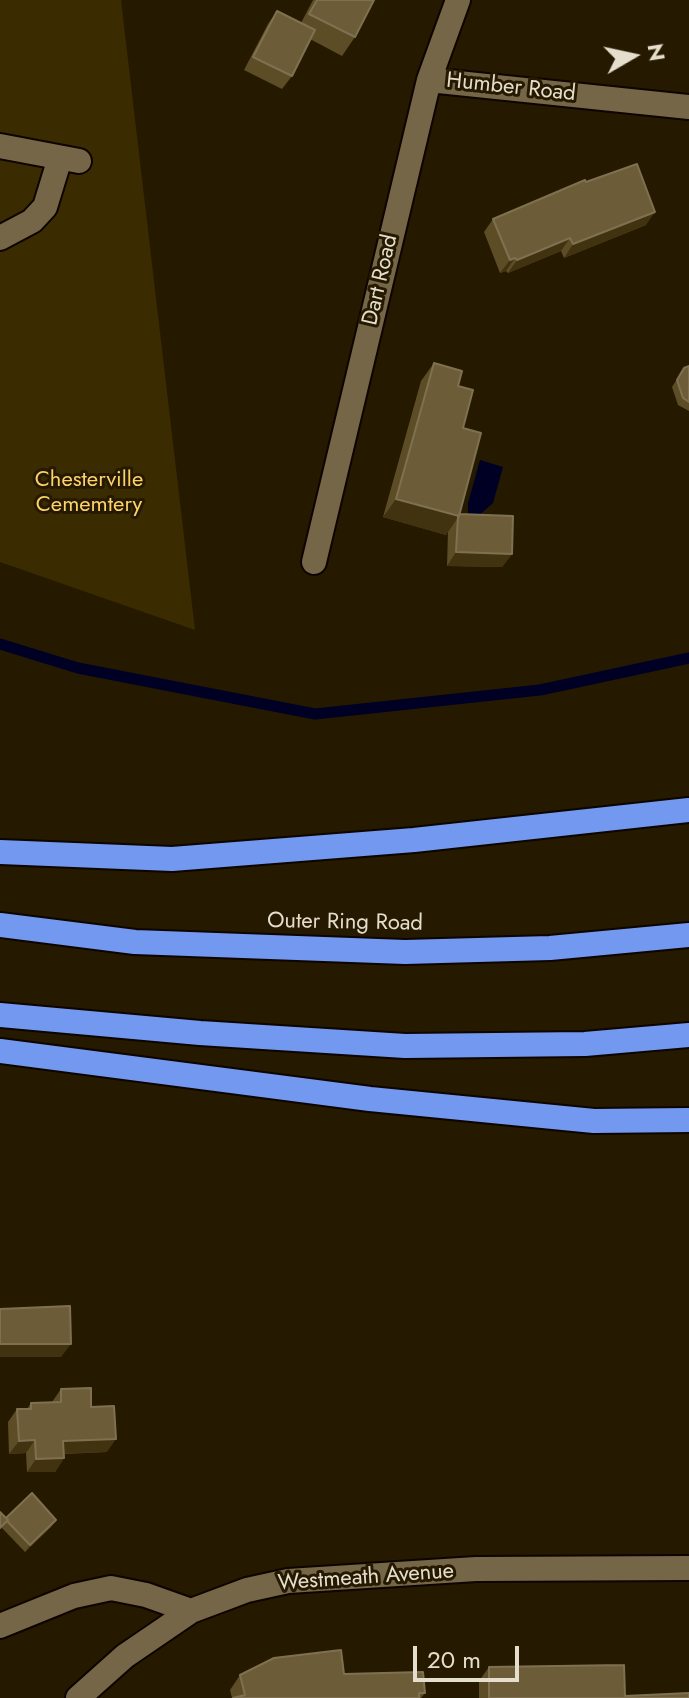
<!DOCTYPE html>
<html>
<head>
<meta charset="utf-8">
<style>
	body { margin:0 }
	#map { position:relative; width:689px; height:1698px; overflow:hidden; background:#251900; font-family:Jost,sans-serif }
	canvas { display:block }
	.north { position:absolute; left:593px; top:16px; width:80px; height:80px; -webkit-text-stroke:6px #251900; paint-order:stroke; rotate:81deg; font-size:22px; font-weight:700; line-height:32px; text-align:center; color:#e6decd }
	.north::after { content:''; display:block; margin:auto; width:28px; height:36px; background:#e6decd; clip-path:polygon(50% 0,100% 100%,50% 72%,0 100%) }
	.scale { position:absolute; left:413px; top:1646px; width:106px; height:36px; box-sizing:border-box; border:4px solid #e6decd; border-top:0; padding-left:10px; font-size:24px; line-height:28px; white-space:nowrap; color:#e6decd; -webkit-text-stroke:6px #251900; paint-order:stroke }
</style>
</head>
<body>
<div id="map">
<canvas width="689" height="1698"></canvas>
<div class="north">N</div>
<div class="scale">20 m</div>
</div>
<script>
const context = document.querySelector('canvas').getContext('2d');
context.lineJoin = 'round';
function fillPath(path, color) { context.fillStyle = color; context.fill(path, 'evenodd'); }
const poly = rows => new Path2D(rows.map(r => 'M' + r).join(''));
function stroke(path, color, width, dash) { context.strokeStyle = color; context.lineWidth = width; context.lineCap = dash ? 'butt' : 'round'; context.setLineDash(dash || []); context.stroke(path); }
function write(font, color, halo, rows, align = 'center') {
  context.font = font + ' Jost,sans-serif'; context.lineWidth = 6; context.setLineDash([]); context.textBaseline = 'middle'; context.strokeStyle = halo; context.fillStyle = color; for (const [text, x, y, turn = 0] of rows) {
    context.save(); context.translate(x, y); context.rotate((+turn || 0) * Math.PI / 180); context.textAlign = isNaN(turn) ? turn : align; if (halo) context.strokeText(text, 0, 0); context.fillText(text, 0, 0); context.restore();
  }
}
fillPath(poly([
	[0,0,121,0,195,630,0,562]
]), '#3b2b00');
fillPath(poly([
	[480,460,503,467,493,503,476,518,468,513,468,503]
]), '#000024');
stroke(poly([
	[0,644,78,668,315,714,540,690,689,658]
]), '#000024', 11);
const minor = poly([
	[429,80,689,107],
	[0,146,79,161],
	[0,238,32,221,45,207,60,158],
	[314,562,429,80,458,0],
	[0,1626,74,1596,111,1588,146,1595,191,1611],
	[78,1698,125,1656,191,1611,247,1590,288,1581,476,1569,689,1568]
]);
const highway = poly([
	[0,852,172,859,414,840,689,810],
	[0,925,135,942,405,952,550,948,689,935],
	[0,1015,200,1033,405,1046,585,1044,689,1035],
	[0,1051,370,1099,594,1121,689,1120]
]);
stroke(minor, '#0e0400', 28);
stroke(highway, '#0e0400', 28);
stroke(minor, '#746647', 24);
stroke(highway, '#7298f0', 24);
fillPath(poly([
	[313,0,374,0,355,37,342,56,310,39,292,76,282,89,244,70,268,24,277,11,301,23],
	[586,182,646,225,564,258,561,251,508,273,506,271,500,273,484,232,493,219],
	[434,363,458,386,463,428,459,514,512,554,502,567,447,566,448,531,446,535,383,517,421,381],
	[689,366,689,411,678,405,672,387,684,368],
	[61,1389,91,1407,107,1452,64,1454,64,1458,55,1472,27,1472,26,1453,9,1454,8,1422,17,1409,27,1409,31,1403,52,1402],
	[6,1518,56,1520,51,1527,25,1552,2,1528],
	[489,1667,625,1696,689,1693,689,1684,689,1698,479,1698,479,1681],
	[344,1674,425,1693,421,1698,232,1698,230,1690,240,1675]
]), '#5d4d27');
fillPath(poly([
	[655,212,646,225,564,258,573,244],
	[570,238,561,251,508,273,517,260],
	[515,258,506,271,500,273,510,260],
	[396,499,459,516,446,535,383,517],
	[456,552,512,554,502,567,447,566],
	[0,1344,71,1344,61,1357,0,1357],
	[116,1439,107,1452,54,1454,63,1441],
	[35,1440,26,1453,9,1454,19,1441],
	[64,1458,55,1472,27,1472,36,1459],
	[56,1520,51,1527,25,1552,30,1545]
]), '#413210');
const building = poly([
	[317,0,374,0,355,37,309,14,317,0],
	[277,11,315,30,292,76,253,57,277,11],
	[637,164,655,212,573,244,570,238,517,260,515,258,510,260,493,219,585,180,586,182,637,164],
	[434,363,462,371,458,386,473,390,463,428,481,433,459,516,396,499,434,363],
	[689,366,689,402,683,398,677,380,684,368,689,366],
	[459,514,513,516,512,554,456,552,458,516,459,516,459,514],
	[70,1306,71,1344,0,1344,0,1309,70,1306],
	[91,1388,91,1407,114,1406,116,1439,63,1441,64,1458,36,1459,35,1440,19,1441,17,1409,31,1409,31,1403,61,1402,61,1389,91,1388],
	[32,1493,56,1520,30,1545,7,1521,8,1520,6,1518,32,1493],
	[0,1512,8,1520,0,1528,0,1512],
	[341,1650,344,1674,423,1672,425,1693,419,1693,419,1698,233,1698,245,1695,240,1675,274,1658,341,1650],
	[624,1665,625,1696,689,1693,689,1698,489,1698,489,1667,624,1665]
]);
fillPath(building, '#6c5d38');
stroke(building, '#7f7150', 2);
write('22px', '#e6decd', '#251900', [
	["Humber Road",511,88,6],
	["Dart Road",381,280,-77],
	["Outer Ring Road",345,923,1],
	["Westmeath Avenue",366,1578,-4]
]);
write('22px', '#fdd269', '#251900', [
	["Chesterville",89,481],
	["Cememtery",89,506]
]);
</script>
</body>
</html>
